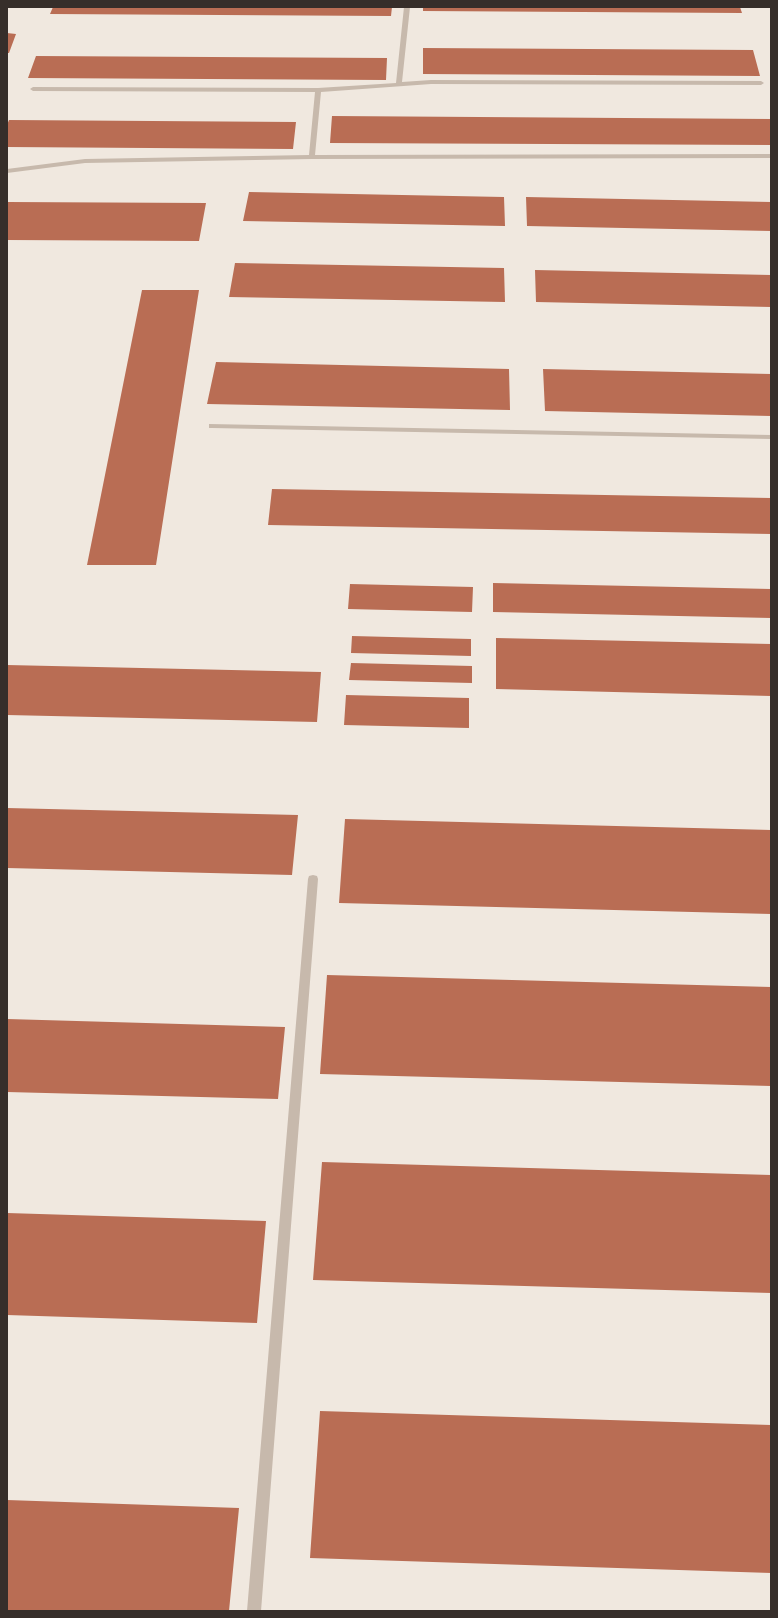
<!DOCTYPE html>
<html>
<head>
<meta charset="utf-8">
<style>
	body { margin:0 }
	#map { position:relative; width:778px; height:1618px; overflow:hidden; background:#f0e8df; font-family:Cabin,sans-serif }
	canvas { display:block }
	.frame { position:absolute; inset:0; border:8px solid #362e2a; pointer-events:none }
</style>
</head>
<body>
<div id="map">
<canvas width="778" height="1618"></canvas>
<div class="frame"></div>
</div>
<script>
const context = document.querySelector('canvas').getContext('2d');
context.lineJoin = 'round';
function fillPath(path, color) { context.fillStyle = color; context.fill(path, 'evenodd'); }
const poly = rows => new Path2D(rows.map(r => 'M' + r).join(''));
fillPath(poly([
	[53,7,392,7,391,16,50,14],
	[423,7,740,7,742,13,423,11],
	[7,33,16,34,9,53,7,53],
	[423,48,753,50,760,76,423,74],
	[36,56,387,58,386,80,28,78],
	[332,116,771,119,771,145,330,143],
	[9,120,296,122,293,149,7,147,7,125],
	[249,192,504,197,505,226,243,221],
	[526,197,771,202,771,231,527,226],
	[7,202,206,203,199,241,7,240],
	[235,263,504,268,505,302,229,297],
	[535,270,771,275,771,307,536,302],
	[142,290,199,290,156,565,87,565],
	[216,362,509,369,510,410,207,404],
	[543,369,771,374,771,416,545,411],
	[272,489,771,498,771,534,268,525],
	[493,583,771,589,771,618,493,612],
	[350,584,473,587,472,612,348,609],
	[352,636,471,639,471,656,351,653],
	[496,638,771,644,771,696,496,689],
	[351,663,472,666,472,683,349,680],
	[7,665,321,672,317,722,7,715],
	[346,695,469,698,469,728,344,725],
	[7,808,298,815,292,875,7,868],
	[345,819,771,830,771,914,339,903],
	[327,975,771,987,771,1086,320,1074],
	[7,1019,285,1027,278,1099,7,1092],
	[322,1162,771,1175,771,1293,313,1280],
	[7,1213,266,1221,257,1323,7,1315],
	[320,1411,771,1425,771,1573,310,1558],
	[7,1500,239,1508,229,1611,7,1611]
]), '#b96d54');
fillPath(poly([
	[404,7,410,7,402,82,431,80,761,81,764,83,761,85,431,84,321,92,315,155,771,154,771,158,312,159,85,163,7,173,7,169,85,159,309,155,315,92,33,91,30,89,33,87,318,88,396,83,404,7],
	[209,424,771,435,771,439,212,428,209,428,209,424],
	[313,875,317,876,318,879,261,1611,247,1611,308,879,309,876,313,875]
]), '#c7b9ac');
</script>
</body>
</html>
